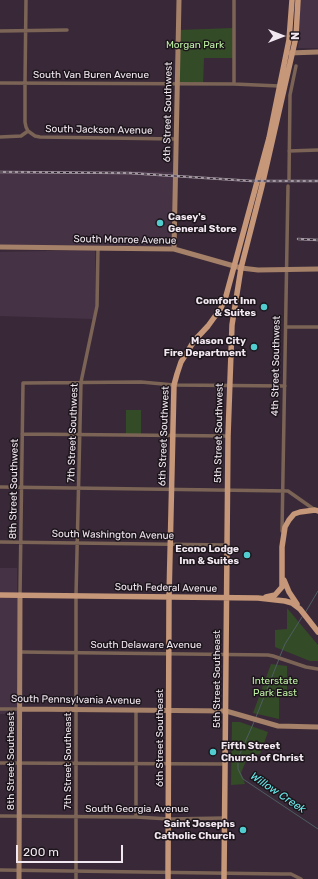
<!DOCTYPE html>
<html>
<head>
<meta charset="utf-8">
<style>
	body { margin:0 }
	#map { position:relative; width:318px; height:879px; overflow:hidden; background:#392938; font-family:Rubik,sans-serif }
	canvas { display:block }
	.north { position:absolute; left:262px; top:16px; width:40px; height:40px; -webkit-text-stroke:3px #1c151b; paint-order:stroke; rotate:90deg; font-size:11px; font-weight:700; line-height:16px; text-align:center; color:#f2e8f1 }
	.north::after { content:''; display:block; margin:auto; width:14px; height:18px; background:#f2e8f1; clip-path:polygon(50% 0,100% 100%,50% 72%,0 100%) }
	.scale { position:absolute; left:16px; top:845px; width:107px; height:18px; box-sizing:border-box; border:2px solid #f2e8f1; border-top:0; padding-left:5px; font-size:12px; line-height:14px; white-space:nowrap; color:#f2e8f1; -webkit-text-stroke:3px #1c151b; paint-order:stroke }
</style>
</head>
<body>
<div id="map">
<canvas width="318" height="879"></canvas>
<div class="north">N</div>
<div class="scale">200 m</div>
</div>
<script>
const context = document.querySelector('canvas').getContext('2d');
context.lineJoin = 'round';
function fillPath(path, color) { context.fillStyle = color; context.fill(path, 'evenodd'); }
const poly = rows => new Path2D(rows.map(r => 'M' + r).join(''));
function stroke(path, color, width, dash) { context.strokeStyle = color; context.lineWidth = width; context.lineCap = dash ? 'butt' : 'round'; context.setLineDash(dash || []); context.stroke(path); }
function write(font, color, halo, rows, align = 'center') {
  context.font = font + ' Rubik,sans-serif'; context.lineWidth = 3; context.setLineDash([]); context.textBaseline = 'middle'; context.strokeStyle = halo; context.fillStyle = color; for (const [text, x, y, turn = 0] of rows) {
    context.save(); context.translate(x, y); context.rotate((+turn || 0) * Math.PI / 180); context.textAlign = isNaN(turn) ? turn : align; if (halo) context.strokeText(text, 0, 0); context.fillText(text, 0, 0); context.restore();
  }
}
fillPath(poly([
	[300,0,318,0,318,48,298,48,300,31],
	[130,171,174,172,173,246,0,245,0,172,129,173],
	[95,250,96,303,93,319,0,316,0,252],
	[0,568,17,568,17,593,0,593],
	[0,597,18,597,18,714,0,714]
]), '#463245');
fillPath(poly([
	[233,28,234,58,204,58,203,84,178,84,179,30],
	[126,410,141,410,141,435,126,435],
	[287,608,318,645,318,661,310,661,275,647,275,630,287,629],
	[271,664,287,666,287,697,279,697,279,719,253,713],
	[232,722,240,722,268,732,260,754,248,756,241,773,245,784,231,785]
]), '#344b27');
stroke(poly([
	[305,613,318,591],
	[280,656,285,644,302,617],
	[256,717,279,659],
	[254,722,238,758,238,769,243,779,318,829]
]), '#4e5e61', 1);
stroke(poly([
	[0,31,67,30],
	[0,83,234,84,279,86],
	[25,83,26,0],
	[25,83,25,122,26,127,28,131],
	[234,84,234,0],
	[0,137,21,136,28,131,35,136,40,137,176,139],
	[289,151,318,150],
	[289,179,290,95,296,66],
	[286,327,318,327],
	[22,434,228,436],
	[0,487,288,491,315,510],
	[282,531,288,186],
	[0,542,226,545],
	[20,595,23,383,141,382,174,385,285,386],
	[20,652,268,655,273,656,306,667,318,669],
	[0,709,20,709],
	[0,763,225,764],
	[0,816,136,817,169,819,225,818],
	[136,817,136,710],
	[0,870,282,874,291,874,301,879],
	[76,879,76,595,81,382,97,306,98,248]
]), '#7b6455', 3.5);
stroke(poly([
	[289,53,318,52],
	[0,247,174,249,241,268,258,270,318,269],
	[174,249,179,0],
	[20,709,226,711,278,726,318,727],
	[19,879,20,595]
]), '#a68169', 5);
stroke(poly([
	[284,580,289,592,297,604],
	[0,595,258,598,285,601,292,603,300,609,318,632],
	[266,597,275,595,282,587,282,547,285,527,289,520,294,514,300,512,315,510,318,511],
	[168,879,169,597,174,385,177,374,181,362,194,341,208,326,221,308,226,296,269,138,289,40,292,0],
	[224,879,228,436,232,325,241,268,262,186,296,37,298,0]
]), '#c69778', 5.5);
const rail = poly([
	[0,172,129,173,252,181,318,181],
	[298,239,318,240]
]);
stroke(rail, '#a598a4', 2.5);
stroke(rail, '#1c151b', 1, [3]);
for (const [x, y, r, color] of [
	[160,223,4,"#52cdcf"],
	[264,307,4,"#52cdcf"],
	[254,347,4,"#52cdcf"],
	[247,555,4,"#52cdcf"],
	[213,752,4,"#52cdcf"],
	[243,830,4,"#52cdcf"]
]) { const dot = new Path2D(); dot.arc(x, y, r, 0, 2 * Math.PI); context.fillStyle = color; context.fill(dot); stroke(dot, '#1c151b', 1.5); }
write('10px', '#bff1a4', '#1c151b', [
	["Morgan Park",195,45],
	["Interstate",275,681],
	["Park East",275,693]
]);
write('10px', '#f2e8f1', '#1c151b', [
	["South Van Buren Avenue",91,75],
	["6th Street Southwest",168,112,-89],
	["South Jackson Avenue",99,130,1],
	["South Monroe Avenue",125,240,1],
	["4th Street Southwest",276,366,-89],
	["7th Street Southwest",73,433,-88],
	["5th Street Southwest",219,433,-89],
	["6th Street Southwest",164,436,-88],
	["8th Street Southwest",14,489,-89],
	["South Washington Avenue",113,535,1],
	["South Federal Avenue",166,588,1],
	["South Delaware Avenue",146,645],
	["5th Street Southeast",217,679,-90],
	["South Pennsylvania Avenue",76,700,1],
	["6th Street Southeast",160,738,-90],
	["8th Street Southeast",11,761,-90],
	["7th Street Southeast",68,761,-90],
	["South Georgia Avenue",137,809]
]);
write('bold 10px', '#f2e8f1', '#1c151b', [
	["Casey's",168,217,"left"],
	["General Store",168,229,"left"],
	["Comfort Inn",256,301],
	["& Suites",256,313],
	["Mason City",246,341],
	["Fire Department",246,353],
	["Econo Lodge",239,549],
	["Inn & Suites",239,561],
	["Fifth Street",221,746,"left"],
	["Church of Christ",221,758,"left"],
	["Saint Josephs",235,824],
	["Catholic Church",235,836]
], 'right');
write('italic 11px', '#6aebed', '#1c151b', [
	["Willow Creek",278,793,34]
]);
</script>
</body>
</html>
